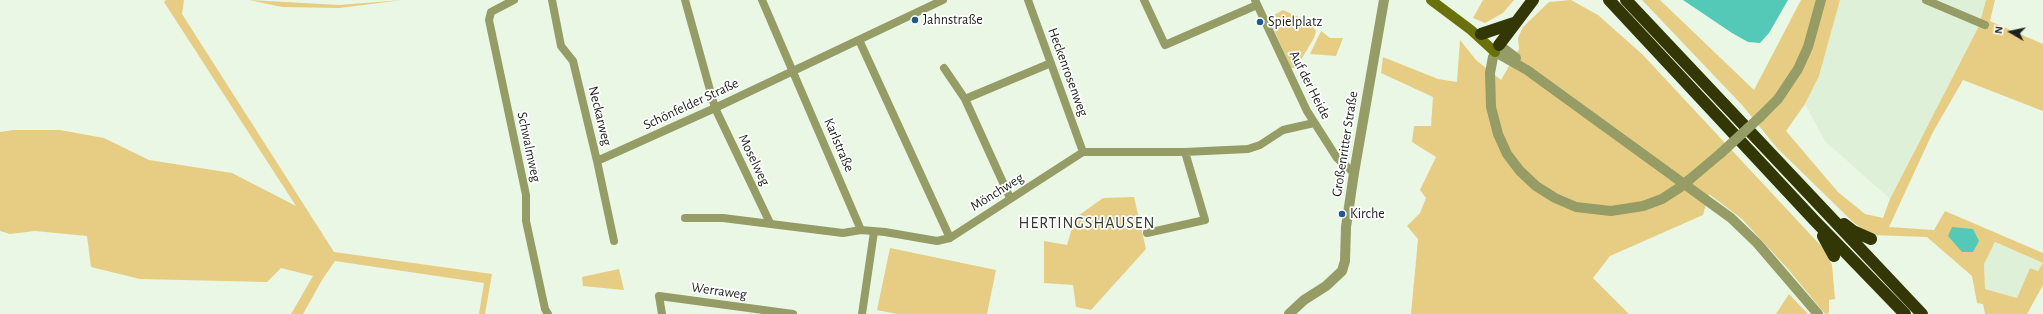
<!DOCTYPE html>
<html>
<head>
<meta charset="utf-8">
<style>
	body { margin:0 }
	#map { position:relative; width:2043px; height:314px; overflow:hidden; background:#eaf7e5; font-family:"Alegreya Sans",sans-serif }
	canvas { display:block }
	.north { position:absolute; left:1991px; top:12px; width:40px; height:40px; -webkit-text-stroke:3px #fff; paint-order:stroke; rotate:279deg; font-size:11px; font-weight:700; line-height:16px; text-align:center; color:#1c201a }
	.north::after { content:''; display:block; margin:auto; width:14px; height:18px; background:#1c201a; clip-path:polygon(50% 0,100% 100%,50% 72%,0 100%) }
</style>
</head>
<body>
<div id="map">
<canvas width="2043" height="314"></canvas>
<div class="north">N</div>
</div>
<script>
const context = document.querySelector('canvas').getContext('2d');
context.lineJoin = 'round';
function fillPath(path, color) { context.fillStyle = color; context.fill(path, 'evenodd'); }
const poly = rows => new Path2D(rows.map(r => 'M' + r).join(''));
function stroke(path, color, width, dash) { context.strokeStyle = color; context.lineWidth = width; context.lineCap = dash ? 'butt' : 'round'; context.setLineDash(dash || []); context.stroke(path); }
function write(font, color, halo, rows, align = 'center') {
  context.font = font + ' "Alegreya Sans",sans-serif'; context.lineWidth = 3.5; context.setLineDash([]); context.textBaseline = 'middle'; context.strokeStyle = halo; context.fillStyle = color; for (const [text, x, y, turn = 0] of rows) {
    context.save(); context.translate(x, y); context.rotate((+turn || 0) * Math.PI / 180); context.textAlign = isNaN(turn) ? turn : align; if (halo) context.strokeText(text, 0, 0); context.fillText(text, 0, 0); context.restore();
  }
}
fillPath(poly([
	[1840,0,1986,0,1979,26,1890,199,1825,141,1805,104,1819,76],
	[1995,242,2043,263,2038,271,2030,268,2017,298,1985,289,1984,264]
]), '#def0d7');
fillPath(poly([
	[166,0,184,0,182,14,334,252,492,274,485,314,479,314,484,283,335,261,322,280,303,314,291,314,313,276,281,268,267,282,140,279,91,267,87,236,35,231,10,234,0,231,0,132,13,130,60,130,104,138,149,160,232,173,296,206,164,2],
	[249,0,339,5,403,0,339,8,282,7],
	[1483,0,1514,0,1503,13,1485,23,1473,18],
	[1571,0,1598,15,1642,54,1823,248,1832,265,1835,299,1829,300,1829,313,1825,314,1788,269,1742,219,1709,194,1703,215,1610,256,1593,278,1629,314,1411,314,1418,239,1407,226,1420,213,1426,198,1420,190,1436,157,1412,142,1414,126,1431,126,1433,97,1381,73,1383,57,1438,79,1457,82,1460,40,1476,60,1501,80,1519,49,1518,38,1523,27,1549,2],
	[1642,0,1660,0,1754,90,1801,0,1840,0,1819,76,1805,104,1786,131,1838,192,1865,214,1883,218,1890,199,1979,26,1986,0,1995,0,1990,21,2043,44,2043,111,1963,80,1933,132,1889,227,1934,230,1945,211,2043,253,2043,285,2027,314,1985,314,1983,304,1977,303,1972,276,1927,237,1872,235,1854,223,1777,148,1742,105],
	[1995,242,2043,263,2038,271,2030,268,2017,298,1985,289,1984,264],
	[1283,10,1308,21,1316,31,1314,38,1296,68,1291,68,1271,23,1277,20,1274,15],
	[1321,31,1330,38,1343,38,1336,56,1310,54],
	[1134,197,1146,249,1091,310,1076,307,1073,285,1044,283,1044,241,1067,245,1075,218,1103,198],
	[890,248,996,270,987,314,897,314,877,310],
	[619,269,624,290,583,286,582,277],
	[1789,294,1808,314,1776,314]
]), '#e6cd83');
fillPath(poly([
	[1683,0,1788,0,1769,33,1760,43,1748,42,1732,33],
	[1952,227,1973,229,1979,241,1973,252,1962,252,1948,236]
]), '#55c9b8');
stroke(poly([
	[514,0,491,12,489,20,526,195,526,221,545,309,548,314],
	[552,0,561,46,573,61,597,161,614,241],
	[685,0,715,108,770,223],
	[762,0,861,230],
	[1028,0,1083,152],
	[1144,0,1165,45,1257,5],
	[1255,0,1307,111,1337,158,1354,173],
	[1926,0,1985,25],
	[859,40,950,238],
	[944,68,965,99,1010,198],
	[965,99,1051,63],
	[597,161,715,108,943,0],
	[685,218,723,218,843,233,861,230,885,232,937,241,950,238,1083,152,1185,152,1248,149,1260,145,1283,130,1314,123],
	[1147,233,1205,220,1185,152],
	[662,314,659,296,793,314],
	[862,314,874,232]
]), '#959c65', 8);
stroke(poly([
	[1495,52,1527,70,1731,218,1757,243,1818,314],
	[1516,58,1499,45,1493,57,1490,73,1491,107,1498,134,1507,154,1520,171,1536,186,1555,198,1576,207,1611,211,1643,206,1662,199,1679,188],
	[1760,117,1778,99,1798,69,1808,47,1821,0],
	[1689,180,1721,153],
	[1289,314,1304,300,1326,286,1342,271,1345,261,1346,227,1354,173,1384,0]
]), '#959c65', 10);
stroke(poly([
	[1431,0,1471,30,1495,52]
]), '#6a710b', 10);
stroke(poly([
	[1609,0,1815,221,1905,314],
	[1626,0,1922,314],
	[1481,34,1514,23],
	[1499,45,1533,0],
	[1844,224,1853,231,1871,239],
	[1823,236,1834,256]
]), '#333605', 12);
stroke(poly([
	[1721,153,1760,117],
	[1679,188,1689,180]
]), '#959c65', 10);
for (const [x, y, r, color] of [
	[915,20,4,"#1f5990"],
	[1260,22,4,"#1f5990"],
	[1342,214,4,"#1f5990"]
]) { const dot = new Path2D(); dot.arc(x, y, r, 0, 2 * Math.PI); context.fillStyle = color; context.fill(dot); stroke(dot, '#fff', 1.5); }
write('14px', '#1c201a', '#fff', [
	["Jahnstraße",923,20],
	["Spielplatz",1268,22],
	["Kirche",1350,214]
], 'left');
write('14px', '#1c201a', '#fff', [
	["Heckenrosenweg",1068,72,70],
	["Auf der Heide",1310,85,63],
	["Schönfelder Straße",691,104,-25],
	["Neckarweg",600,116,76],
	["Großenritter Straße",1345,144,-81],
	["Karlstraße",839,145,67],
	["Schwalmweg",529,147,78],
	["Moselweg",754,160,64],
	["Mönchweg",997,192,-32],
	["Werraweg",719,291,8]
]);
context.letterSpacing = '1px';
write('16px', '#313b2d', '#fff', [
	["HERTINGSHAUSEN",1087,223]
]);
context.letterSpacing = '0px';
</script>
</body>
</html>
